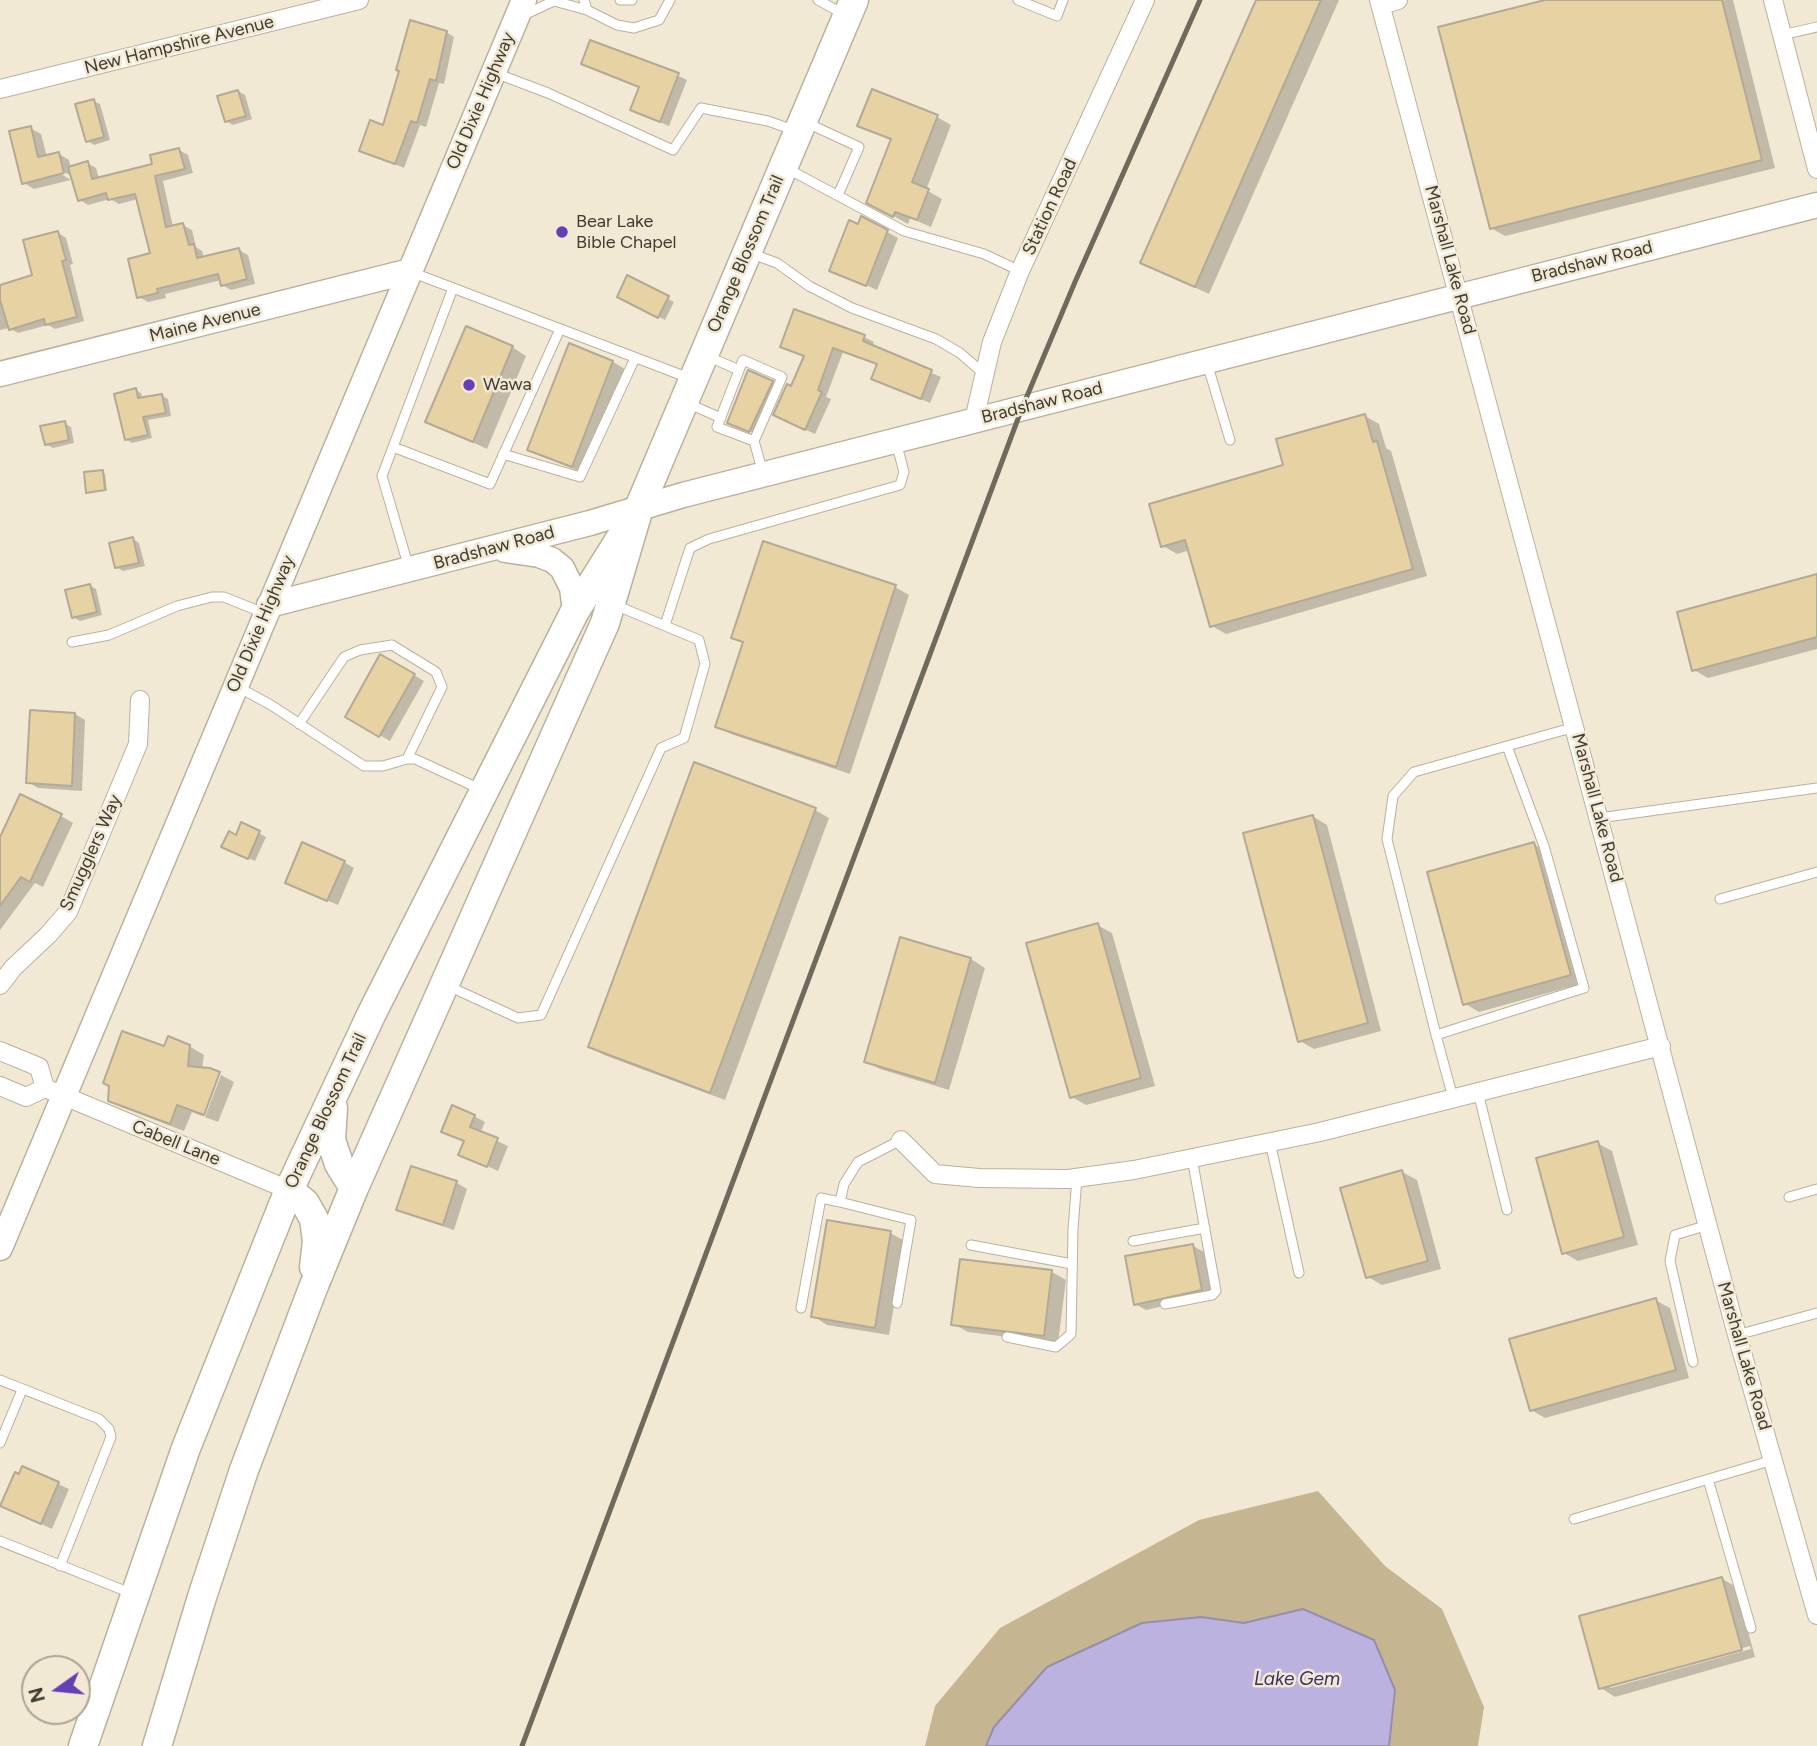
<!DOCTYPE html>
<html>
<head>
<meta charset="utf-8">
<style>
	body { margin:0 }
	#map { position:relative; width:1817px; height:1746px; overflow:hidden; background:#f2e9d4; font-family:Figtree,sans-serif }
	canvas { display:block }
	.north { position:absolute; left:21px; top:1655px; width:70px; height:70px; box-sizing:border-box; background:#f2e9d4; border:2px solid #aaa494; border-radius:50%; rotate:255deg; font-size:19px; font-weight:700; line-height:28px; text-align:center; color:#3f3c33 }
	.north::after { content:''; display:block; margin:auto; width:24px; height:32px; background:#663fb7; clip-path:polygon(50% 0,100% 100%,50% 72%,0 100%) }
</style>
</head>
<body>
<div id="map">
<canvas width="1817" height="1746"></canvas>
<div class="north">N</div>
</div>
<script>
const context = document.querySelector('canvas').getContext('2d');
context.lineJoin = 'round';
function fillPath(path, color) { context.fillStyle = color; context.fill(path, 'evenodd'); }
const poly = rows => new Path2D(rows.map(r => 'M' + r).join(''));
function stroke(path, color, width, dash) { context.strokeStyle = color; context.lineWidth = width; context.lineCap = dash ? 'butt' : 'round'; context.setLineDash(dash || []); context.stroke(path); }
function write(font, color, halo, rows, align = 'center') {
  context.font = font + ' Figtree,sans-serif'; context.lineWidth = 5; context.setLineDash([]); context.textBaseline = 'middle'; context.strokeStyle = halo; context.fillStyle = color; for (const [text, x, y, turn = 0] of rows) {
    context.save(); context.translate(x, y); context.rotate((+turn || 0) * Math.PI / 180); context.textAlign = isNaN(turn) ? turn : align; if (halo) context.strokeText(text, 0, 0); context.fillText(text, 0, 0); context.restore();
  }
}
fillPath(poly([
	[1318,1491,1385,1566,1442,1609,1484,1707,1478,1746,1389,1746,1395,1690,1303,1609,1244,1623,1201,1617,994,1727,986,1746,925,1746,935,1706,1000,1628,1199,1520]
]), '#c6b591');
const water = poly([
	[1303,1609,1374,1640,1395,1690,1389,1746,986,1746,994,1727,1047,1667,1142,1623,1201,1617,1244,1623,1303,1609]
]);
fillPath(water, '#bbb2e0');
stroke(water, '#968fac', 2);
fillPath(poly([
	[1258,0,1339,0,1209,294,1142,263],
	[1545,0,1733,0,1775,168,1505,236,1491,228],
	[446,32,454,37,444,84,439,83,426,127,420,125,404,168,361,150,384,127],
	[583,63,651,63,687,80,669,126,641,114,641,88],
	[238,91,245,95,252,119,233,125,226,121],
	[93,101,100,104,110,140,94,145,88,141],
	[937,117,951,125,926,190,942,199,931,227,910,218,908,224,868,202,892,141,860,125],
	[30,128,41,134,47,157,59,154,69,160,71,168,87,163,96,168,99,179,154,165,179,150,188,155,193,173,163,181,173,227,183,225,192,230,196,247,202,251,204,258,239,250,248,255,255,284,231,290,222,285,221,280,165,294,166,298,148,302,139,297,152,255,138,199,119,204,110,199,88,205,80,200,73,177,57,168,56,171,71,180,34,189,24,183],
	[862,218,898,238,877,290,832,270],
	[58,233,66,238,73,264,70,265,84,321,55,329,48,325,18,333,9,328,0,330,0,287,35,277],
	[628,278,674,302,665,320,619,296],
	[864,337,874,342,872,347,941,377,930,403,873,378,878,365,843,352,826,397,831,399,815,434,785,420,792,388,806,357,782,346],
	[570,345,613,362,627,370,586,474,544,457,530,449],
	[512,347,526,356,487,449,428,421],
	[772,382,778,386,756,434,736,426],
	[136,390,141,393,143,399,162,396,168,399,171,416,148,420,152,438,132,443,126,439],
	[1365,416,1379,424,1386,448,1391,451,1427,576,1226,634,1212,626,1190,550,1177,554,1163,546],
	[64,423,71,427,74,443,53,448,46,444],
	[102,472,105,474,107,491,88,492],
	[133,539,139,543,145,566,123,571,116,567],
	[1817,575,1817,649,1708,678,1694,670],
	[89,585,96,589,102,615,80,621,73,617],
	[895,587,909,595,850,774,731,734,717,726,744,643,734,638],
	[381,656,424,681,390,741,347,716],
	[32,712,75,714,85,720,82,791,38,788,28,782],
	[815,810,829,818,725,1100,604,1055,590,1046],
	[61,816,73,823,43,887,35,883,0,930,0,841],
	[1312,816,1327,825,1381,1031,1314,1049,1300,1041],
	[242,825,266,837,255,861,230,850],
	[1534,844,1548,853,1584,983,1479,1012,1464,1003],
	[344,862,354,868,338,905,298,888],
	[1097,925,1112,933,1155,1086,1086,1105,1072,1097],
	[901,939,971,959,985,968,949,1090,880,1069,866,1061],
	[189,1046,204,1055,202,1069,221,1074,217,1074,202,1116,192,1112,184,1131,124,1108,110,1100,111,1086,165,1049],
	[221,1075,234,1082,218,1122,205,1117],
	[474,1116,485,1122,480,1133,508,1146,498,1171,461,1154,466,1142,444,1132],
	[1597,1143,1612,1151,1638,1245,1578,1261,1564,1253],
	[412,1168,457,1183,467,1189,454,1230,409,1215,399,1209],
	[1402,1172,1417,1180,1441,1269,1382,1285,1368,1277],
	[890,1233,905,1241,889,1335,827,1325,813,1316],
	[1193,1246,1204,1252,1212,1295,1146,1310,1135,1304],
	[961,1261,1052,1272,1066,1280,1058,1343,968,1332,953,1324],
	[1655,1300,1670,1308,1689,1378,1545,1418,1531,1410],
	[23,1468,69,1489,52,1529,2,1506],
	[1721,1578,1736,1587,1755,1657,1615,1697,1601,1688],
	[1750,1646,1751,1649,1610,1688,1610,1685]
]), '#0003');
const building = poly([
	[1256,0,1321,0,1195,287,1140,263,1256,0],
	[1545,0,1722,0,1762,160,1490,229,1438,27,1545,0],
	[410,20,447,31,436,81,430,79,417,123,411,121,395,164,359,151,370,120,383,125,399,71,396,70,410,20],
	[590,40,679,73,660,122,630,110,639,87,581,64,590,40],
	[872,89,938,115,912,182,929,189,917,220,895,212,893,217,866,203,891,139,857,126,872,89],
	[238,90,246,116,225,122,217,96,238,90],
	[94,99,104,137,86,142,75,104,94,99],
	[31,126,38,157,59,152,64,173,22,184,9,131,31,126],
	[179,148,185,169,155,176,166,227,183,223,189,245,194,244,197,258,239,248,247,279,221,286,218,274,157,289,158,293,137,298,128,259,150,253,135,194,108,200,106,193,78,201,68,167,88,161,92,179,152,164,150,155,179,148],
	[861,216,888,230,866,286,829,271,849,220,858,224,861,216],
	[58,231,66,260,62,261,77,317,45,325,44,319,9,330,0,300,0,285,32,275,23,240,58,231],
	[627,275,669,296,658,318,617,297,627,275],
	[794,309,865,335,863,341,932,370,921,399,871,379,877,364,833,348,818,390,822,392,805,430,773,415,787,384,791,386,804,356,780,347,794,309],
	[466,326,513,346,473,442,425,422,466,326],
	[569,343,613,361,572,467,527,450,569,343],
	[748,370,773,381,749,432,727,423,748,370],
	[136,388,138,398,162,394,166,413,143,417,148,435,125,440,114,394,136,388],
	[1365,414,1373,442,1377,441,1413,569,1210,627,1185,540,1161,547,1149,504,1283,465,1276,439,1365,414],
	[65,421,69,440,45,445,40,426,65,421],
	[103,470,105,490,86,493,84,472,103,470],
	[133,537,139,563,115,568,109,543,133,537],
	[763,541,896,585,836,767,715,727,743,642,731,638,763,541],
	[1817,574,1817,637,1692,671,1677,612,1817,574],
	[90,584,97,612,72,618,65,590,90,584],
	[380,654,415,674,379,737,345,717,380,654],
	[30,710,75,713,72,786,26,783,30,710],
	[694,762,816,808,710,1093,588,1047,694,762],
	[20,794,62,814,30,882,21,877,0,906,0,837,20,794],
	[1313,815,1368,1023,1298,1042,1243,833,1313,815],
	[241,822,260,831,248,859,221,847,229,831,236,835,241,822],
	[302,842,345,861,327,901,285,883,302,842],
	[1534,842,1571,975,1463,1005,1427,872,1534,842],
	[1098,923,1141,1078,1070,1098,1026,943,1098,923],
	[900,937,971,958,935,1083,864,1062,900,937],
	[122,1031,164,1046,168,1036,190,1045,188,1066,210,1068,220,1072,204,1115,177,1105,170,1124,108,1101,109,1086,103,1083,122,1031],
	[452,1105,475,1115,470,1127,498,1138,487,1167,458,1155,464,1141,441,1132,452,1105],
	[1598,1141,1624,1237,1562,1254,1536,1158,1598,1141],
	[411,1166,457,1181,443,1225,396,1210,411,1166],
	[1402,1170,1428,1261,1366,1278,1340,1188,1402,1170],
	[827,1220,891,1231,875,1328,811,1317,827,1220],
	[1193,1244,1202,1290,1134,1305,1125,1256,1193,1244],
	[960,1259,1052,1270,1044,1336,951,1325,960,1259],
	[1656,1298,1676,1370,1530,1411,1509,1339,1656,1298],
	[22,1466,59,1482,41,1524,0,1506,15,1472,19,1474,22,1466],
	[1722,1577,1742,1650,1599,1689,1579,1616,1722,1577]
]);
fillPath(building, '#e6d2a3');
stroke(building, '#b2a996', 2);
const lane = poly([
	[620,0,632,0],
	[818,0,845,15],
	[1018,0,1057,16,1063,0],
	[587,10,617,25,634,28,659,20,670,0],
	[524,15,554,1,587,10,584,0],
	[1782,35,1817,27],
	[495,73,548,93,673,150,701,108,768,121,796,131],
	[807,123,859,147,838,195],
	[788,169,904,231,984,254,1020,271],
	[752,254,777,263,809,286,852,308,936,339,960,353,983,373],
	[411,272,453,288],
	[709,357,739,370],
	[1207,363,1230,440],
	[687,403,721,418],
	[754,441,782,377,743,360,717,427,754,441,763,473],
	[393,447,490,484,560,329],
	[503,454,580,477,635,358],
	[409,568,382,476,453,288,689,378],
	[665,625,690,548,709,539,900,485,904,472,896,442],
	[72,642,109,635,177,606,212,597,224,597,264,613],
	[238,687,271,705,364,766,383,766,407,759,415,759,480,789],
	[299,724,344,657,360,650,392,645,436,672,442,687,407,759],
	[1599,818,1817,788],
	[1720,899,1817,872],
	[446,985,518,1018,541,1015,661,748,684,738,705,664,699,640,615,605],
	[1436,1035,1387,839,1393,796,1414,772,1575,727],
	[1478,1092,1507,1210],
	[1453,1098,1436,1035,1584,988,1544,846,1507,746],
	[1270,1142,1299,1273],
	[1789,1197,1817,1189],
	[1133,1241,1205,1228],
	[971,1245,1072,1264],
	[897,1303,911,1220,840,1202,844,1184,858,1162,901,1140],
	[1165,1304,1212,1295,1216,1291,1192,1158],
	[801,1308,821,1198,840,1202],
	[1737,1335,1817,1313],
	[1007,1337,1056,1347,1071,1334,1073,1229,1077,1178],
	[1693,1362,1670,1261,1675,1235,1708,1225],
	[0,1380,99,1419,109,1429,111,1437,60,1566],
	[0,1443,22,1390],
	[1708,1479,1751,1628],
	[1574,1519,1773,1460],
	[0,1541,133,1594]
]);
const street = poly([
	[1379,0,1737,1335,1817,1615],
	[1773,0,1817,169],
	[1381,5,1398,0],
	[0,89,359,0],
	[974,420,992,342,1020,271,1145,0],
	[0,985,13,968,48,935,68,912,138,744,140,700],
	[0,1051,39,1067,45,1088],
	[0,1086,26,1097,45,1088],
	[45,1088,289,1190],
	[901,1140,935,1174,979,1178,1068,1179,1134,1170,1320,1132,1661,1046]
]);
const secondary = poly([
	[0,374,410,271],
	[505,550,539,555,552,560,562,568,572,588,575,611],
	[269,605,590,523,683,495,1817,205],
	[0,1248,524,0]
]);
const primary = poly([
	[333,1108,331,1140,339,1164,354,1188],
	[289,1190,305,1203,314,1219,317,1241,314,1267],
	[83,1746,186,1448,289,1190,372,1013,575,611,620,539],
	[157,1746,202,1597,244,1470,313,1288,354,1188,605,623,639,508,854,0]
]);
stroke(lane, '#bab19d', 11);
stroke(street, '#bab19d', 20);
stroke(secondary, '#bab19d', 27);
stroke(primary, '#bab19d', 31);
stroke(lane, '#fff', 9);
stroke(street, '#fff', 18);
stroke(secondary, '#fff', 24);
stroke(primary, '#fff', 28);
stroke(poly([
	[522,1746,1022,408,1075,282,1200,0]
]), '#6f6a5e', 5);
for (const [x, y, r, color] of [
	[562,232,7,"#663fb7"],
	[469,385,7,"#663fb7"]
]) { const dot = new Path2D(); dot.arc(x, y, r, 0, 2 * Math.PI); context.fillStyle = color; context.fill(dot); stroke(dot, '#f2e9d4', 2.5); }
write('18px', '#3f3c33', '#f2e9d4', [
	["New Hampshire Avenue",179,45,-14],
	["Old Dixie Highway",481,101,-67],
	["Station Road",1050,207,-65],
	["Orange Blossom Trail",746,254,-67],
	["Marshall Lake Road",1450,260,75],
	["Bradshaw Road",1592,262,-14],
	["Maine Avenue",205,323,-14],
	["Bradshaw Road",1042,403,-14],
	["Bradshaw Road",494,548,-15],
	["Old Dixie Highway",261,624,-67],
	["Marshall Lake Road",1597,808,75],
	["Smugglers Way",91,853,-66],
	["Orange Blossom Trail",326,1111,-65],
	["Cabell Lane",176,1143,22],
	["Marshall Lake Road",1744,1356,74]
]);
write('18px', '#3f3c33', '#f2e9d4', [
	["Bear Lake",576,222],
	["Bible Chapel",576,243],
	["Wawa",483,385]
], 'left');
write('italic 19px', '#3d2e66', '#f2e9d4', [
	["Lake Gem",1297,1679]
]);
</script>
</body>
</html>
